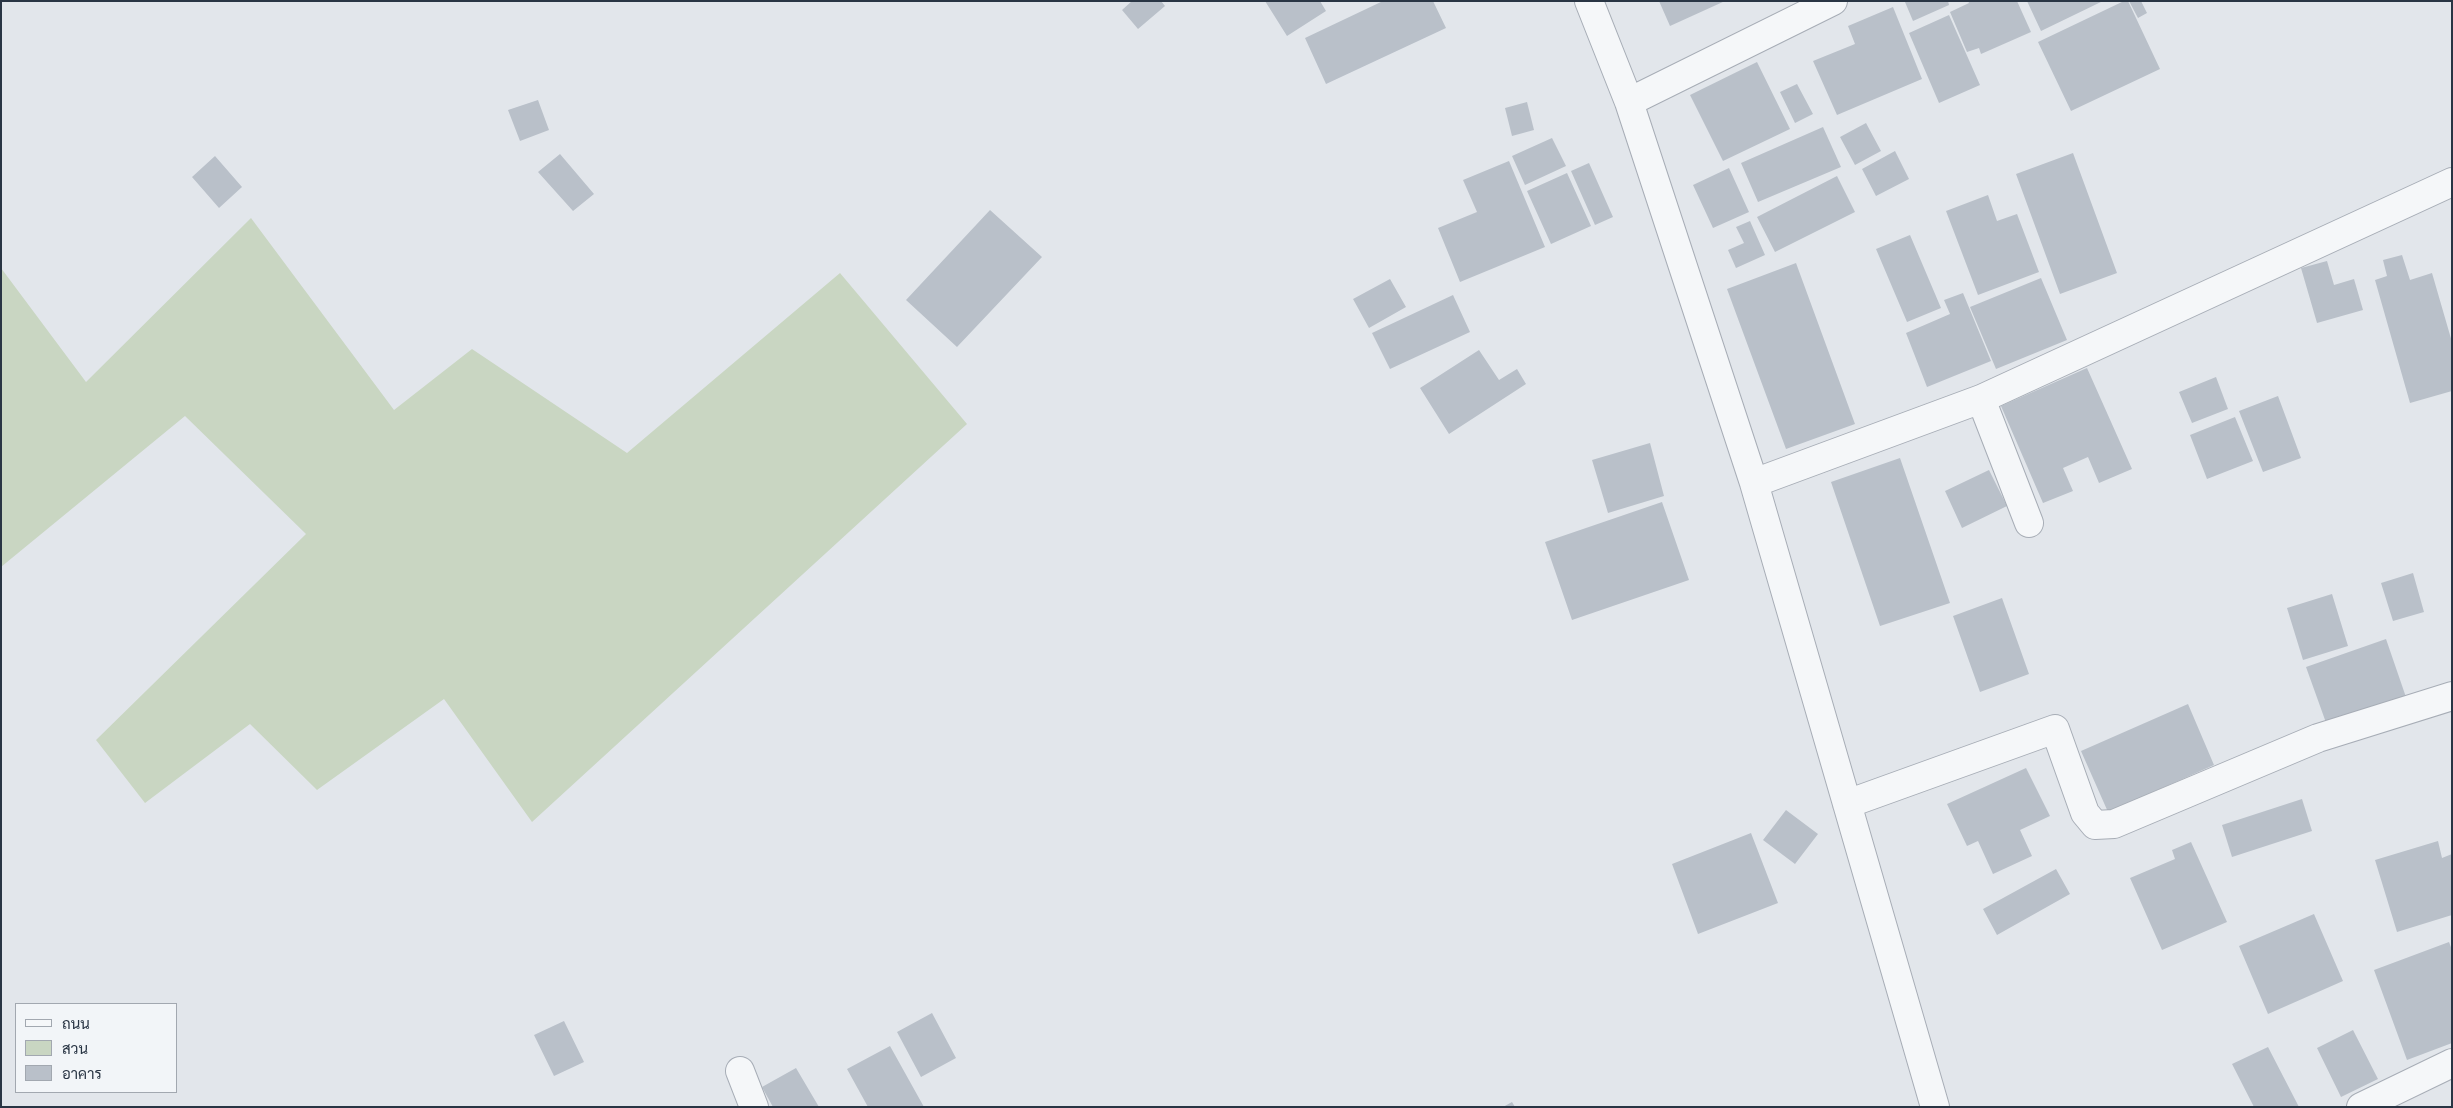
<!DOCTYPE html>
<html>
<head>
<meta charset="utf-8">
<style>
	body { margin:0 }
	#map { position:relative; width:2453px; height:1108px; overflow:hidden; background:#e2e6eb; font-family:Barlow,Sarabun,sans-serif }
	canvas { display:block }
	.frame { position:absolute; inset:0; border:2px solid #293544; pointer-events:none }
	.legend { position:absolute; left:15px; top:1003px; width:162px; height:90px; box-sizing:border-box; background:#f2f5f8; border:1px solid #a2a8b0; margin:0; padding:6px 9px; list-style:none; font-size:15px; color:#293544 }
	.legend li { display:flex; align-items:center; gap:10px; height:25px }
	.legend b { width:25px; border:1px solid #a2a8b0 }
</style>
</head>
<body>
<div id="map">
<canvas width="2453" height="1108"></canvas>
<div class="frame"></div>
<ul class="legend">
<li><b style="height:6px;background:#f5f7f9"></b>ถนน</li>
<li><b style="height:14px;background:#c9d6c2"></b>สวน</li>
<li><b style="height:14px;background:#b9c0c9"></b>อาคาร</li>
</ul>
</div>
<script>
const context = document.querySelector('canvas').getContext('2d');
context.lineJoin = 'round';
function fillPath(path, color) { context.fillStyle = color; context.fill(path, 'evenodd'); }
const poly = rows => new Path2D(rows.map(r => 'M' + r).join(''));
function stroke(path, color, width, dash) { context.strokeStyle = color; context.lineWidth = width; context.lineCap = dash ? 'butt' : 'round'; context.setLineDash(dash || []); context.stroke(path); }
fillPath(poly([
	[251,218,394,410,472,349,627,453,840,273,967,424,532,822,444,699,317,790,250,724,145,803,96,740,306,534,185,416,1,567,1,268,86,382]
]), '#c9d6c2');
fillPath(poly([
	[1132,1,1161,1,1165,6,1138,29,1122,10],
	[1265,1,1320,1,1326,11,1287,36],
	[1383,1,1433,1,1446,28,1326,84,1305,38],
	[1659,1,1725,1,1670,26],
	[1908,1,1948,1,1949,5,1913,21,1905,2],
	[1968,1,2017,1,2031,32,1981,54,1979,48,1967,52,1950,12,1969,3],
	[2027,1,2103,1,2041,31],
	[2124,1,2128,1,2160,69,2071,111,2038,42],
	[2129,1,2141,1,2147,13,2138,18],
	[1893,7,1922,79,1837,115,1813,61,1855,44,1848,26],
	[1949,15,1980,85,1939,103,1909,33],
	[1757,62,1790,129,1723,161,1690,95],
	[1797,84,1813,114,1795,123,1780,92],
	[538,100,549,130,520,141,508,110],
	[1527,102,1534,130,1512,136,1505,108],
	[1866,123,1881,151,1855,165,1840,137],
	[1823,127,1841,167,1758,202,1741,163],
	[1552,138,1566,166,1525,185,1512,156],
	[1895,151,1909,179,1876,196,1862,169],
	[2073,153,2117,273,2060,294,2016,174],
	[560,154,594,194,573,211,538,172],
	[215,156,242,187,219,208,192,177],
	[1509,161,1545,247,1460,282,1438,228,1477,212,1463,180],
	[1589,163,1613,217,1595,225,1571,171],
	[1729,168,1749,212,1713,228,1693,185],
	[1567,173,1591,226,1551,244,1527,191],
	[1837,176,1855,212,1775,252,1757,217],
	[1988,195,1997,221,2017,214,2039,272,1978,295,1946,211],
	[990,210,1042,257,957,347,906,300],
	[1750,221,1765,255,1736,268,1728,250,1744,243,1736,227],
	[1910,235,1941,308,1907,322,1876,249],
	[2402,255,2410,280,2432,273,2452,342,2452,391,2410,403,2375,280,2387,276,2383,260],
	[2327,261,2334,285,2354,279,2363,310,2317,323,2301,268],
	[1796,263,1855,424,1786,449,1727,289],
	[2041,278,2067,340,1996,369,1970,307],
	[1390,279,1406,307,1369,328,1353,299],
	[1963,293,1991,361,1927,387,1906,333,1950,314,1944,300],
	[1453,295,1470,332,1390,369,1372,333],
	[1479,350,1499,380,1517,369,1526,384,1449,434,1420,388],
	[2087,368,2132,469,2099,483,2088,457,2063,468,2073,491,2043,503,2001,406],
	[2216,377,2228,409,2192,423,2179,392],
	[2278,396,2301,458,2263,472,2239,411],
	[2235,417,2253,461,2207,479,2190,435],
	[1650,443,1664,496,1608,513,1592,460],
	[1900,458,1950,603,1880,626,1831,482],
	[1989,470,2007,506,1962,528,1945,491],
	[1662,502,1689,580,1572,620,1545,542],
	[2413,573,2424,612,2393,621,2381,583],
	[2332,594,2348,646,2303,660,2287,608],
	[2002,598,2029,674,1980,692,1953,616],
	[2386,639,2408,703,2329,731,2306,667],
	[2188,704,2214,765,2108,812,2081,751],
	[2026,768,2050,816,2020,830,2032,856,1993,874,1978,841,1967,846,1947,804],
	[2302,799,2312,831,2232,857,2222,825],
	[1786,810,1818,834,1795,864,1763,840],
	[1751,833,1778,903,1698,934,1672,864],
	[2438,841,2442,858,2452,854,2452,915,2397,932,2375,860],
	[2191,842,2227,922,2162,950,2130,878,2175,859,2172,850],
	[2056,869,2070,894,1997,935,1983,909],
	[2314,914,2343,981,2268,1014,2239,946],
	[2449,942,2452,950,2452,1043,2407,1060,2374,970],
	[932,1013,956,1058,921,1077,897,1032],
	[564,1021,584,1062,554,1076,534,1035],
	[2353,1030,2378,1079,2341,1097,2317,1048],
	[890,1046,924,1107,868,1107,847,1069],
	[2268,1047,2299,1107,2254,1107,2232,1064],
	[796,1068,819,1107,773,1107,762,1087],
	[1512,1102,1515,1107,1503,1107]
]), '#b9c0c9');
const minor = poly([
	[1589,1,1629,102,1754,483,1935,1107],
	[1629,102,1833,1],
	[1981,399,2029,523],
	[1754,483,1981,399,2452,182],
	[1847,804,2055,729,2085,813,2095,825,2114,824,2318,738,2452,696],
	[740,1071,754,1107],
	[2361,1107,2452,1063]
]);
stroke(minor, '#a7adb6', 30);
stroke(minor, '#f5f7f9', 28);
</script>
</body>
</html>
